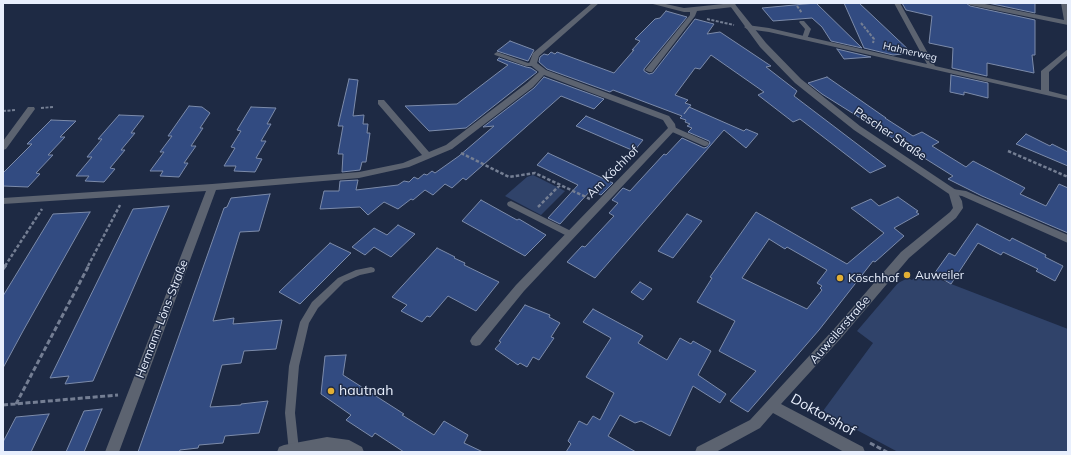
<!DOCTYPE html>
<html>
<head>
<meta charset="utf-8">
<style>
	body { margin:0 }
	#map { position:relative; width:1071px; height:455px; overflow:hidden; background:#1e2a44; font-family:Mulish,sans-serif }
	canvas { display:block }
	.frame { position:absolute; inset:0; border:4px solid #e8effd; pointer-events:none }
</style>
</head>
<body>
<div id="map">
<canvas width="1071" height="455"></canvas>
<div class="frame"></div>
</div>
<script>
const context = document.querySelector('canvas').getContext('2d');
context.lineJoin = 'round';
function fillPath(path, color) { context.fillStyle = color; context.fill(path, 'evenodd'); }
const poly = rows => new Path2D(rows.map(r => 'M' + r).join(''));
function stroke(path, color, width, dash) { context.strokeStyle = color; context.lineWidth = width; context.lineCap = dash ? 'butt' : 'round'; context.setLineDash(dash || []); context.stroke(path); }
function write(font, color, halo, rows, align = 'center') {
  context.font = font + ' Mulish,sans-serif'; context.lineWidth = 3; context.setLineDash([]); context.textBaseline = 'middle'; context.strokeStyle = halo; context.fillStyle = color; for (const [text, x, y, turn = 0] of rows) {
    context.save(); context.translate(x, y); context.rotate((+turn || 0) * Math.PI / 180); context.textAlign = isNaN(turn) ? turn : align; if (halo) context.strokeText(text, 0, 0); context.fillText(text, 0, 0); context.restore();
  }
}
fillPath(poly([
	[533,175,565,191,541,215,505,196,527,177],
	[920,272,1068,329,1068,452,898,452,825,413,823,411,873,343,857,331,898,283,908,278,912,280]
]), '#30436a');
const building = poly([
	[816,3,862,48,831,41,822,27,812,18,773,21,762,8,816,3],
	[844,3,859,3,912,53,893,55,864,48,844,3],
	[902,3,966,3,970,6,1035,20,1035,55,1032,55,1034,73,987,63,987,76,952,68,953,48,929,43,932,16,906,10,902,3],
	[988,3,1035,3,1035,13,988,3],
	[666,11,687,17,644,69,644,71,649,74,653,73,695,19,714,24,707,34,720,32,771,66,766,67,797,91,794,96,886,166,870,173,800,119,793,122,758,95,764,92,711,55,700,69,695,68,675,95,688,100,685,103,691,105,684,114,689,107,744,131,746,129,758,134,746,148,724,130,595,278,567,262,582,246,585,247,614,216,609,213,618,203,612,200,623,188,630,191,664,154,666,155,682,138,704,148,707,147,710,143,709,141,688,132,692,128,687,126,690,124,685,122,686,120,680,118,682,116,613,90,610,92,547,69,539,62,540,57,544,54,548,55,551,52,555,54,557,52,614,73,634,50,632,50,640,41,635,39,655,19,660,18,666,11],
	[510,41,534,50,528,61,497,51,510,41],
	[837,49,871,57,844,59,837,49],
	[499,58,526,67,531,68,537,72,466,128,429,131,405,106,457,104,508,65,497,60,499,58],
	[951,75,988,83,988,98,964,92,964,95,950,92,951,75],
	[544,77,604,99,594,109,561,96,466,180,463,178,452,188,445,184,433,195,425,190,413,200,411,199,398,209,384,202,368,215,360,207,320,209,324,191,339,191,340,181,358,180,356,190,398,185,404,181,409,182,414,177,418,179,424,174,427,175,432,171,435,173,459,156,494,126,483,127,534,88,544,77],
	[827,77,886,118,885,118,913,136,922,132,939,142,932,146,966,167,973,161,1025,188,1020,194,1046,206,1059,184,1068,188,1068,233,982,196,948,179,953,176,822,94,808,83,827,77],
	[349,79,358,80,353,116,364,115,363,124,368,124,367,133,370,133,366,162,362,162,360,170,342,172,343,154,338,154,343,126,338,126,349,79],
	[189,106,202,107,210,113,200,128,203,128,191,146,196,146,184,163,188,163,179,177,160,176,163,171,150,171,164,152,160,152,172,136,168,136,189,106],
	[251,107,276,108,267,124,271,124,261,141,266,141,256,158,262,159,255,172,234,171,236,166,224,166,235,148,231,147,241,131,237,130,251,107],
	[119,115,144,116,131,133,135,133,121,150,125,150,110,168,115,169,104,182,85,181,89,176,76,176,92,157,87,157,102,139,98,139,119,115],
	[586,116,638,138,643,140,634,151,576,126,586,116],
	[51,120,76,121,60,137,65,137,48,155,53,155,36,173,40,174,28,187,3,186,3,173,32,144,27,144,51,120],
	[1026,134,1050,146,1052,144,1068,152,1068,166,1016,144,1026,134],
	[548,153,613,183,601,195,591,190,560,224,548,218,578,185,537,165,548,153],
	[270,194,259,231,240,232,213,321,234,318,233,324,282,320,276,349,244,351,241,363,222,365,210,407,241,405,241,404,268,401,259,433,225,436,223,443,199,445,198,448,180,450,179,452,138,452,224,208,227,207,231,198,270,194],
	[898,197,918,211,916,212,919,214,894,228,904,236,875,262,873,261,819,330,748,412,730,401,756,371,719,351,735,321,697,302,712,278,710,277,756,212,847,264,884,233,851,208,871,199,879,206,898,197],
	[769,239,785,249,787,247,827,270,817,283,822,286,820,288,822,290,807,309,742,278,769,239],
	[481,200,517,220,519,219,546,235,525,256,462,221,481,200],
	[169,206,93,381,65,384,69,376,50,378,133,209,169,206],
	[90,212,23,331,3,368,3,296,53,214,90,212],
	[687,214,702,221,673,258,658,251,687,214],
	[977,224,1010,241,1012,238,1046,255,1045,257,1063,266,1055,281,1036,271,1038,269,1003,252,1001,255,978,243,951,284,934,274,949,253,955,256,977,224],
	[398,225,415,234,391,257,374,247,365,255,352,247,374,228,387,235,398,225],
	[330,243,351,253,300,304,279,292,330,243],
	[437,248,455,257,454,258,465,263,464,265,499,282,476,311,448,296,430,317,427,316,422,322,401,311,407,305,392,297,437,248],
	[640,282,652,289,643,300,631,292,640,282],
	[525,305,550,315,549,317,560,323,551,337,554,338,539,360,533,357,527,367,520,363,518,365,495,349,501,342,499,341,525,305],
	[593,309,643,336,638,343,667,360,680,338,691,344,693,341,711,351,698,375,726,394,720,403,693,386,670,436,641,421,635,423,620,415,608,436,636,452,566,452,571,444,568,441,579,421,587,425,593,416,600,420,614,393,586,377,611,338,583,322,593,309],
	[346,355,343,375,404,414,402,415,434,435,444,421,468,435,464,443,483,452,404,452,375,433,372,437,346,420,351,415,321,394,325,356,346,355],
	[102,409,84,452,66,452,84,411,102,409],
	[49,414,31,452,3,452,3,442,16,417,49,414]
]);
fillPath(building, '#324b81');
stroke(building, '#7c8baa', 1);
stroke(poly([
	[797,6,802,13],
	[707,19,734,25],
	[861,23,874,39,873,43],
	[41,108,53,107],
	[3,111,16,110]
]), '#747e93', 2, [3, 1.5]);
stroke(poly([
	[1008,151,1068,177],
	[461,153,509,177,535,173,590,199],
	[538,207,560,185],
	[5,266,42,209],
	[88,266,120,205]
]), '#747e93', 2.5, [3.5, 2]);
stroke(poly([
	[3,269,6,265],
	[16,404,89,265],
	[3,405,118,395],
	[870,443,887,452]
]), '#747e93', 3, [5, 2.5]);
fillPath(poly([
	[800,21,804,21,811,29,807,39,802,38,805,29,799,22,800,21],
	[497,52,528,63,533,62,536,64,533,66,526,66,495,55,494,54,497,52],
	[670,127,674,127,708,142,709,144,706,146,704,146,670,131,670,127],
	[511,201,573,232,574,234,573,236,570,237,567,236,508,206,507,204,508,202,511,201],
	[371,267,374,268,375,270,374,272,360,275,344,282,318,308,309,323,299,366,295,413,299,450,299,452,289,452,285,413,289,366,300,322,312,302,338,278,356,270,371,267]
]), '#5c6370');
fillPath(poly([
	[592,3,599,3,539,56,537,63,546,70,669,116,675,124,676,129,524,291,480,345,476,346,472,345,470,341,472,337,516,285,668,128,663,120,544,75,533,87,452,149,409,167,359,178,216,190,119,452,105,452,206,191,3,204,3,198,212,184,359,172,403,163,422,155,378,104,378,100,384,100,429,152,446,145,527,83,539,72,529,64,533,53,592,3],
	[649,3,661,3,684,8,733,3,736,5,733,7,697,11,695,16,652,72,649,72,645,70,690,15,690,12,684,12,649,3],
	[894,3,900,3,935,66,1041,90,1041,71,1068,49,1068,55,1049,72,1049,91,1068,96,1068,100,769,32,747,29,744,27,747,25,769,28,927,64,894,3],
	[967,3,980,3,1064,20,1061,3,1067,3,1068,25,970,5,967,3],
	[28,107,34,107,35,109,6,149,3,150,3,141,28,107],
	[953,189,966,191,1068,235,1068,243,962,196,950,194,948,192,950,190,953,189],
	[327,437,349,440,362,447,364,452,327,451,277,452,279,447,284,445,327,437]
]), '#5c6370');
fillPath(poly([
	[728,3,734,3,766,43,801,79,860,126,956,190,962,201,963,208,956,218,909,258,842,337,781,404,863,447,865,452,844,452,773,413,760,428,716,452,695,452,697,447,750,420,834,329,901,252,950,212,953,208,949,194,854,130,795,83,760,47,728,3]
]), '#5c6370');
for (const [x, y, r, color] of [
	[907,275,4,"#e2af34"],
	[840,278,4,"#e2af34"],
	[331,391,4,"#e2af34"]
]) { const dot = new Path2D(); dot.arc(x, y, r, 0, 2 * Math.PI); context.fillStyle = color; context.fill(dot); stroke(dot, '#1e2a44', 1.5); }
write('10px', '#e8effd', '#1e2a44', [
	["Hahnerweg",910,52,13]
]);
write('12px', '#e8effd', '#1e2a44', [
	["Pescher Straße",890,134,34],
	["Am Köchhof",613,172,-45],
	["Hermann-Löns-Straße",162,319,-69],
	["Auweilerstraße",840,330,-49]
]);
write('12px', '#e8effd', '#1e2a44', [
	["Auweiler",915,275],
	["Köschhof",848,278]
], 'left');
write('14px', '#e8effd', '#1e2a44', [
	["hautnah",339,391]
], 'left');
write('14px', '#e8effd', '#1e2a44', [
	["Doktorshof",823,415,29]
]);
</script>
</body>
</html>
